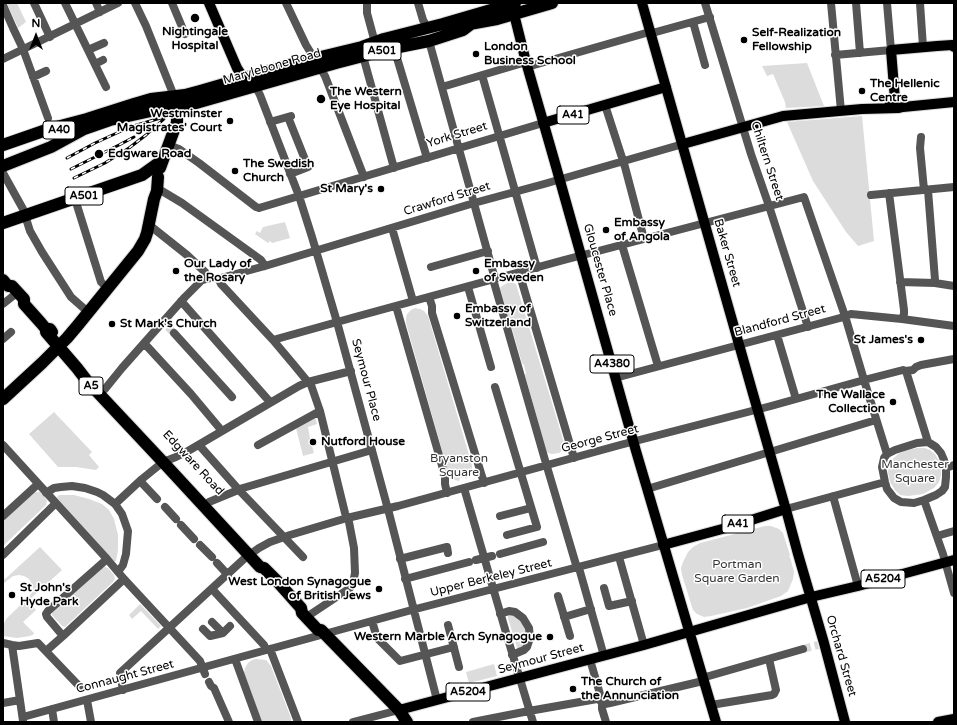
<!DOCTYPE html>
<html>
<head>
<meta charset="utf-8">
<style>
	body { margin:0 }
	#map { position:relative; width:957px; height:725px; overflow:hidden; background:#fff; font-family:"Varela Round",sans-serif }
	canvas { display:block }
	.frame { position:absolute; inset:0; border:4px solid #000; pointer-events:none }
	.north { position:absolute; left:16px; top:16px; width:40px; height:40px; -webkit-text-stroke:3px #fff; paint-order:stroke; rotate:0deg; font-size:11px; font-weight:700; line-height:16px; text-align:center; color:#000 }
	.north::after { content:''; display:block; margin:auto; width:14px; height:18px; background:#000; clip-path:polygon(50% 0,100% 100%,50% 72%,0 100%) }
</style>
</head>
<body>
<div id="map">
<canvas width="957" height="725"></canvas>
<div class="frame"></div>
<div class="north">N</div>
</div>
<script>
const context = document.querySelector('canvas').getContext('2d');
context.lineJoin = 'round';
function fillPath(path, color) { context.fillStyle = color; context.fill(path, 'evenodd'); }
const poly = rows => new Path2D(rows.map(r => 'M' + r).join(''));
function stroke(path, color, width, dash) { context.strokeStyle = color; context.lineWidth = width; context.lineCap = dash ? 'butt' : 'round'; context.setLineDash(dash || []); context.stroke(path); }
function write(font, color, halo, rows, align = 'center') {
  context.font = font + ' "Varela Round",sans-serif'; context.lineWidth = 3; context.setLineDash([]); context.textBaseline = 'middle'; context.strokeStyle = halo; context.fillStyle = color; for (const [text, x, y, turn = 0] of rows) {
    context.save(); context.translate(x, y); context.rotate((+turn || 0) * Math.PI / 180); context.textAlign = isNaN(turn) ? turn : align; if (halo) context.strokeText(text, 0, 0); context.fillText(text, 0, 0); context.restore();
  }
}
fillPath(poly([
	[7,3,17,3,26,22,18,28],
	[807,63,824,106,786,108,785,102,773,74,767,76,762,66],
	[862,116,874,241,858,246,846,232,813,181,787,122],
	[285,222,290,238,272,243,270,241,268,243,255,234,257,231,260,233,263,227],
	[507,283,513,283,516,284,565,446,564,449,559,453,552,454,548,453,546,451,525,375,526,373,524,365,522,363,500,288,502,286],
	[415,308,420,309,424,311,428,316,472,465,472,470,471,474,466,479,464,477,460,478,459,481,455,480,452,477,448,472,406,323,406,318,407,314,411,310],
	[54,412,92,452,89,455,99,467,96,470,76,467,58,467,29,434],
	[315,416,317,424,308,427,310,438,310,439,314,453,303,456,296,428],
	[917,448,925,448,930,450,935,454,939,461,941,469,941,475,939,482,934,488,923,494,908,496,900,495,895,490,890,482,888,472,889,466,892,460,898,454,908,450],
	[35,492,40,492,46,499,47,501,46,505,3,546,3,521],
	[59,495,74,495,89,499,102,504,109,510,114,519,118,535,118,550,116,561,114,561,58,499,57,497],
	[765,526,771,526,779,529,783,533,790,555,789,557,790,557,794,572,793,579,788,591,781,596,747,608,711,616,704,617,697,614,693,610,682,575,681,568,683,562,688,552,693,547,700,543],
	[40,547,62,570,28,601,36,610,23,622,34,633,34,634,30,636,17,638,3,636,3,626,6,619,29,597,32,592,33,589,31,582,29,579,24,576,19,575,13,576,3,584,3,577,5,579],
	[105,567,108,568,114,575,115,579,113,582,65,627,62,626,52,615,52,613,102,568],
	[140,604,161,626,158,629,141,611,132,619,129,615],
	[511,614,517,616,524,626,526,633,526,641,524,646,520,650,517,648,508,618,508,615],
	[256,659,266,660,271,666,291,718,291,722,262,722,244,673,245,668,248,663,252,660],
	[494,664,497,676,469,683,466,672]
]), '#dcdcdc');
stroke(poly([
	[168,327,174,333],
	[803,649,818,645]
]), '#d9d9d9', 8, [8, 4]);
const major = poly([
	[209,3,237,68,244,79,248,83],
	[642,3,788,517,798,554,824,643,845,722],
	[514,14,526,62,555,163,636,451,716,722],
	[887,108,895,100,891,50,937,46,952,45,954,47],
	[543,123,666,87],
	[683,144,783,116,862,109,899,108,903,107,954,102],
	[663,545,726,528,786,509],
	[399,710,644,645,811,597,858,586,954,560],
	[938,722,954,719]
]);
const highway = poly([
	[464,25,497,19,552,3],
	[3,145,49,129,87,119,134,104,151,99,185,95,200,91,300,62,362,47,384,39,443,24,515,3],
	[3,166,51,147,84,129,110,120,151,111,196,103,336,63,394,48,429,41,463,30,471,24],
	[160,168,177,122,177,110,175,99],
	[3,223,142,175,163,160],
	[3,280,8,286,12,286,24,299,24,304,41,323,46,329,50,329,52,332],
	[46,329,46,332,77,368,87,381,163,462,260,567,264,568,277,581,301,608,302,613,318,630,321,630,399,710,407,722],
	[3,399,42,363,67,338,78,325,138,251,145,239,147,233,154,199,157,191,158,177]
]);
stroke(major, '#dbdbdb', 12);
stroke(highway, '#dbdbdb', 14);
stroke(poly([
	[34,3,50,37],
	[65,3,106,87],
	[96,3,100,12],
	[135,3,146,26,174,96],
	[172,3,185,34],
	[286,3,306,45,325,76,364,177],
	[367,3,367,13,374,39,373,43],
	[418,3,423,20,427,27],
	[705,3,751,154,769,206,808,327],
	[831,3,841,111],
	[856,3,860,53],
	[920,3,923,47],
	[3,5,13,28,23,49,48,118],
	[693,22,705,65],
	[429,41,495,279],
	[394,48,427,158],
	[88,50,104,43],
	[835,55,891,50,887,3],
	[363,56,394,168],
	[3,59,118,3],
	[95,64,103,60],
	[527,67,646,33,656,32,710,17],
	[482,75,537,268],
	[33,77,46,71],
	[253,86,258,91,260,95,299,196,312,237,337,322,389,513,437,700],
	[442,87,526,62],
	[605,105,625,167,644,239],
	[288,117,308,167,290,174],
	[270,122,291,116],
	[921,137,920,148,924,190],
	[168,145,179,149,199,163,256,207,259,208,543,123],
	[3,173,23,209,30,231,42,252,71,297,88,312],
	[928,190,935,280],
	[157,191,162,191,182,203,261,260,265,266],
	[889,193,904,310,904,314,902,319],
	[871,195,954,187],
	[75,199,101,282,108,289],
	[148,224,187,255,205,272,207,279],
	[392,228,413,301],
	[622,245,658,366],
	[431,267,488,251],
	[519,272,574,458],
	[218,278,221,284,273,340,294,365,308,382],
	[493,279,545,460,577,568],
	[900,282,935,283,954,286],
	[468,287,491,367],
	[429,297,432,306,432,313,484,483],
	[181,301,270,402],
	[3,304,13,296],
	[396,306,445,476,445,484,447,493],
	[174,333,232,397],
	[777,335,796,399],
	[3,339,11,332],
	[273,340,355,317,564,260,804,197,845,316,864,380,887,454],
	[144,343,191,394,222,431],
	[906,371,928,442],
	[615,378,840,318,851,314,902,319,954,326],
	[310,382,320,411,345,513,349,522,354,548,355,573,353,583,350,588,311,614],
	[495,387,537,527,507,535],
	[105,389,122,368,185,297,202,280,210,278,221,278,265,266,474,203,544,184,683,144],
	[928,442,936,447,941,453,944,460,946,468,946,477,945,487,942,491,936,495,924,500,914,503,901,502,894,498,887,489,885,482,882,467,884,458,887,454,895,450,917,443,928,442],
	[3,445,107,559,124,579,200,661,205,674],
	[199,445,239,490,303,557],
	[258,445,320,411],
	[946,468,954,465],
	[140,481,157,499],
	[464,488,507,636,533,722],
	[647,489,876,420],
	[46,493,54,488,61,487,72,486,85,488,97,492,103,495,115,504,122,514,128,531,126,554,123,565,118,572],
	[833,496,858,586],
	[924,500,943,554,954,593],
	[209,502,243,488,372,450],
	[115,504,142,479,163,462,176,457,188,451,299,386,308,382,351,371],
	[165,507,176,519],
	[786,509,885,482],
	[3,516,38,484],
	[500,516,531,508],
	[181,525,194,539],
	[937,536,954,531],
	[200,545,212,557],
	[500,554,543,542],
	[3,555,56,503],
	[619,557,644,645],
	[400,559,447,547,448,553],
	[476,560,492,556],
	[217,563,228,575],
	[579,568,604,656],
	[405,579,469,562],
	[604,588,609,606,632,601],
	[212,589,264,645,266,650],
	[558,596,570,636],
	[500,614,509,611,515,612,523,618,529,628,530,638,527,647,524,650,512,655],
	[564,617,591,609],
	[372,621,377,638,400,661,454,647],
	[212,622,223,633],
	[448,625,459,667],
	[203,629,210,636,223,633,230,626],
	[63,636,47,617,46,614,48,611,107,559],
	[3,643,12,645,19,646,38,643,81,688],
	[12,645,23,721],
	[270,649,298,722],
	[46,651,63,636,124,579],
	[235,659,258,722],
	[591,663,600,694],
	[702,678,803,649],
	[209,682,211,686,214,688,229,722],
	[123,690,120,673,245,558,259,548,270,542,290,535,347,518,398,506,620,445,771,406,864,380,903,370,906,371,913,370,916,367,921,365,954,359],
	[87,700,91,722],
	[3,703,20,700],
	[602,705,602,709,606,722],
	[711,705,772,695,774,694,776,690,769,659],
	[52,709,54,722],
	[23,717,408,611,663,545],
	[353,722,399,710],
	[473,722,529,711,597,699,599,700,605,704,610,703,703,681]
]), '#555', 8);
stroke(major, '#000', 10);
stroke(highway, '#000', 12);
const rail = poly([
	[67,158,95,143,130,127,164,117],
	[71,169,119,145,134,137],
	[74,178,105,163,129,148,146,135,164,119]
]);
stroke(rail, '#000', 3);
stroke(rail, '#fff', 1.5, [4.5]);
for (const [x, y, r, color] of [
	[195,18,5,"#000"],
	[744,40,4,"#000"],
	[476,54,4,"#000"],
	[862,91,4,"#000"],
	[321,99,5,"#000"],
	[230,121,4,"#000"],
	[99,154,5,"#000"],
	[235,171,4,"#000"],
	[381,189,4,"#000"],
	[606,230,4,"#000"],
	[176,271,4,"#000"],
	[476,271,4,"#000"],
	[457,316,4,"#000"],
	[112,324,4,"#000"],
	[921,340,4,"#000"],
	[893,402,4,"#000"],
	[313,442,4,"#000"],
	[379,589,4,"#000"],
	[12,595,4,"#000"],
	[550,637,4,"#000"],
	[573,689,4,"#000"]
]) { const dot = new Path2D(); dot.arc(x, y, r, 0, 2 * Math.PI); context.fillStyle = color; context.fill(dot); stroke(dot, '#fff', 1.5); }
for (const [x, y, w] of [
	[382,51,38],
	[573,115,32],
	[59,130,32],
	[84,196,38],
	[612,364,44],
	[91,386,24],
	[738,524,32],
	[883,579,44],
	[468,692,44]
]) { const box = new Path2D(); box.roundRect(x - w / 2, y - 9, w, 18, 3); context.fillStyle = '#fff'; context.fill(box); stroke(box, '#000', 1); }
write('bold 11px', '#000', null, [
	["A501",382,51],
	["A41",573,115],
	["A40",59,130],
	["A501",84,196],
	["A4380",612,364],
	["A5",91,386],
	["A41",738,524],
	["A5204",883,579],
	["A5204",468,692]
]);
write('bold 12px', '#000', '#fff', [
	["Nightingale",195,32,"center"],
	["Hospital",195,46,"center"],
	["Self-Realization",752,33],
	["Fellowship",752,47],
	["London",484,47],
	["Business School",484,61],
	["The Hellenic",870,84],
	["Centre",870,98],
	["The Western",330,92],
	["Eye Hospital",330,106],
	["Westminster",222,114,"right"],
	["Magistrates' Court",222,128,"right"],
	["Edgware Road",108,154],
	["The Swedish",243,164],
	["Church",243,178],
	["St Mary's",373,189,"right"],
	["Embassy",614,223],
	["of Angola",614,237],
	["Our Lady of",184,264],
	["the Rosary",184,278],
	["Embassy",484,264],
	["of Sweden",484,278],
	["Embassy of",465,309],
	["Switzerland",465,323],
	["St Mark's Church",120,324],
	["St James's",913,340,"right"],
	["The Wallace",885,395,"right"],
	["Collection",885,409,"right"],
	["Nutford House",321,442],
	["West London Synagogue",371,582,"right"],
	["of British Jews",371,596,"right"],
	["St John's",20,588],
	["Hyde Park",20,602],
	["Western Marble Arch Synagogue",542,637,"right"],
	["The Church of",581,682],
	["the Annunciation",581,696]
], 'left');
write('12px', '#000', '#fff', [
	["Marylebone Road",272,67,-16],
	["York Street",457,135,-17],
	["Chiltern Street",767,161,72],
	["Crawford Street",447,199,-17],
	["Baker Street",727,253,74],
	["Gloucester Place",600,270,74],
	["Blandford Street",780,321,-15],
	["Seymour Place",366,380,75],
	["George Street",600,439,-15],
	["Edgware Road",193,463,47],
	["Upper Berkeley Street",491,578,-14],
	["Orchard Street",841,656,74],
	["Seymour Street",541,659,-15],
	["Connaught Street",125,677,-15]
]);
write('12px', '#333', '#fff', [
	["Bryanston",459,459],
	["Square",459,473],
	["Manchester",915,465],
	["Square",915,479],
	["Portman",737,565],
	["Square Garden",737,579]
]);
</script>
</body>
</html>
